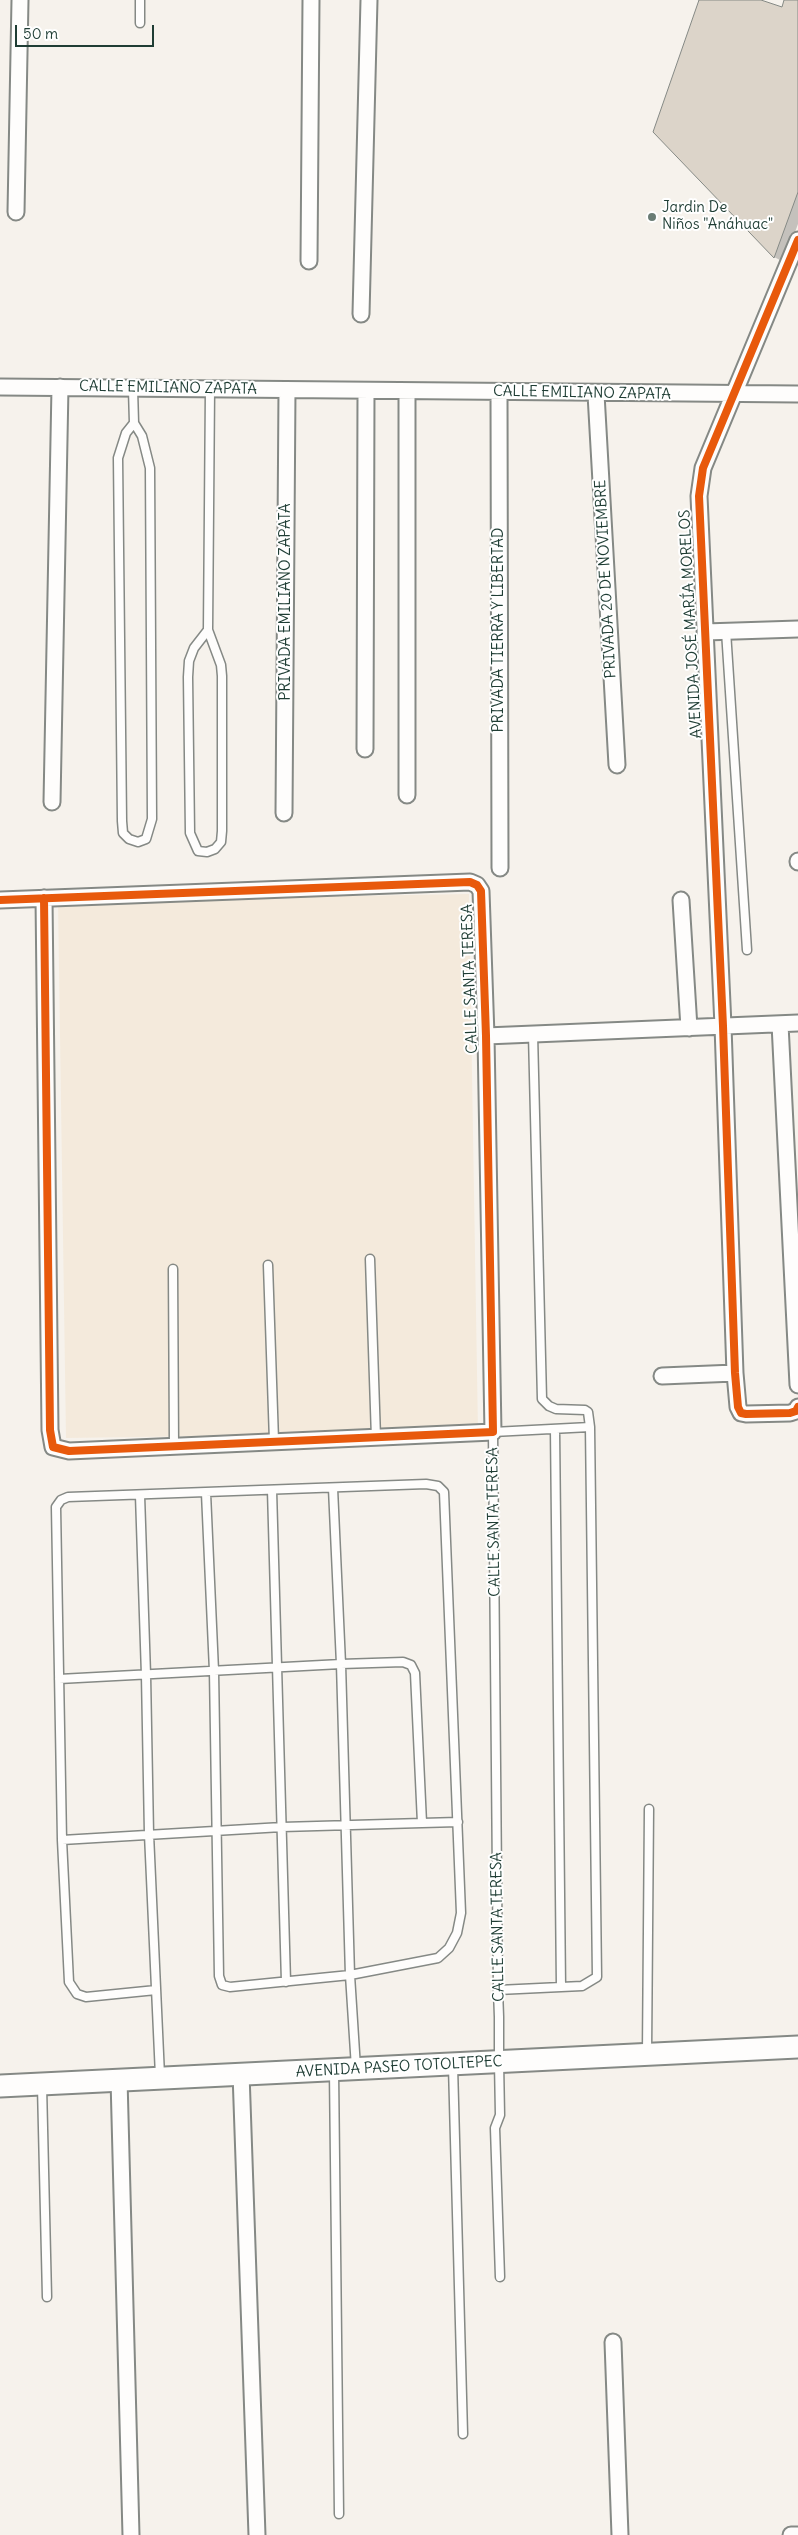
<!DOCTYPE html>
<html>
<head>
<meta charset="utf-8">
<style>
	body { margin:0 }
	#map { position:relative; width:798px; height:2535px; overflow:hidden; background:#f6f2ec; font-family:Delius,sans-serif }
	canvas { display:block }
	.scale { position:absolute; left:15px; top:25px; width:139px; height:22px; box-sizing:border-box; border:2px solid #1f3d34; border-top:0; padding-left:6px; font-size:15px; line-height:18px; white-space:nowrap; color:#1f3d34; -webkit-text-stroke:4px #fff; paint-order:stroke }
</style>
</head>
<body>
<div id="map">
<canvas width="798" height="2535"></canvas>
<div class="scale">50 m</div>
</div>
<script>
const context = document.querySelector('canvas').getContext('2d');
context.lineJoin = 'round';
function fillPath(path, color) { context.fillStyle = color; context.fill(path, 'evenodd'); }
const poly = rows => new Path2D(rows.map(r => 'M' + r).join(''));
function stroke(path, color, width, dash) { context.strokeStyle = color; context.lineWidth = width; context.lineCap = dash ? 'butt' : 'round'; context.setLineDash(dash || []); context.stroke(path); }
function write(font, color, halo, rows, align = 'center') {
  context.font = font + ' Delius,sans-serif'; context.lineWidth = 4; context.setLineDash([]); context.textBaseline = 'middle'; context.strokeStyle = halo; context.fillStyle = color; for (const [text, x, y, turn = 0] of rows) {
    context.save(); context.translate(x, y); context.rotate((+turn || 0) * Math.PI / 180); context.textAlign = isNaN(turn) ? turn : align; if (halo) context.strokeText(text, 0, 0); context.fillText(text, 0, 0); context.restore();
  }
}
fillPath(poly([
	[469,894,478,1432,66,1438,58,901]
]), '#f4eadc');
fillPath(poly([
	[700,0,758,0,782,9,786,0,798,0,798,224,784,262,774,257,655,132]
]), '#0003');
const building = poly([
	[699,0,761,0,782,7,784,0,798,0,798,192,774,258,653,132,699,0]
]);
fillPath(building, '#dcd4c9');
stroke(building, '#858985', 1);
const lane = poly([
	[140,23,140,0],
	[133,389,134,423,126,433,118,458,122,821,123,833,129,839,138,842,146,839,152,819,150,468,142,436,134,423],
	[208,630,194,648,189,661,188,677,190,833,198,851,207,852,215,849,221,842,222,831,222,676,221,665,208,630,210,389],
	[726,631,747,950],
	[533,1034,542,1399,549,1406,556,1409,585,1410,588,1412,590,1427],
	[370,1259,376,1438],
	[268,1265,274,1441],
	[173,1269,174,1446],
	[555,1429,561,1987],
	[333,1488,341,1664,350,1975,356,2068],
	[272,1490,286,1982],
	[140,1495,146,1675,149,1834,160,2076],
	[59,1679,341,1664,403,1662,411,1665,415,1673,422,1823,282,1827,62,1840],
	[422,1823,458,1822],
	[156,1990,86,1997,77,1994,69,1982,62,1840,56,1507,61,1500,68,1497,426,1484,438,1486,444,1492,461,1913,457,1933,449,1948,438,1958,350,1975,230,1987,222,1985,219,1976,214,1671,206,1493],
	[498,1990,582,1986,597,1977,590,1427,493,1432,498,1990,499,2017,499,2062,500,2115,495,2128,500,2277],
	[647,2053,649,1809],
	[453,2066,463,2434],
	[334,2071,339,2514],
	[42,2086,47,2297]
]);
const street = poly([
	[16,212,20,0],
	[798,240,703,468,699,496,723,1026,735,1373,738,1407,741,1413,746,1414,790,1413,796,1411,798,1407],
	[309,261,311,0],
	[361,314,369,0],
	[0,387,798,394],
	[499,392,500,868],
	[596,394,617,765],
	[705,632,798,629],
	[365,749,366,391],
	[407,795,407,391],
	[52,802,60,387],
	[284,813,287,390],
	[798,861,798,862],
	[0,900,470,882,477,885,481,891,486,1036,493,1432,69,1451,53,1447,50,1430,44,898],
	[681,900,689,1028],
	[780,1024,798,1385],
	[486,1036,798,1023],
	[662,1376,735,1373],
	[241,2073,257,2535],
	[119,2079,131,2535],
	[613,2342,620,2535],
	[791,2535,798,2535]
]);
const secondary = poly([
	[0,2086,798,2047]
]);
stroke(lane, '#858985', 11);
stroke(street, '#858985', 19);
stroke(secondary, '#858985', 25);
stroke(lane, '#fefdfc', 8);
stroke(street, '#fefdfc', 15);
stroke(secondary, '#fefdfc', 21);
stroke(poly([
	[798,240,703,468,699,496,723,1026,735,1373,738,1407,741,1413,746,1414,790,1413,796,1411,798,1407],
	[0,900,470,882,477,885,481,891,486,1036,493,1432,69,1451,53,1447,50,1430,44,898]
]), '#e8590c', 8);
for (const [x, y, r, color] of [
	[652,217,5,"#6a7c74"]
]) { const dot = new Path2D(); dot.arc(x, y, r, 0, 2 * Math.PI); context.fillStyle = color; context.fill(dot); stroke(dot, '#fff', 2); }
write('15px', '#1f3d34', '#fff', [
	["Jardin De",662,208],
	["Niños \"Anáhuac\"",662,225]
], 'left');
write('15px', '#1f3d34', '#fff', [
	["CALLE EMILIANO ZAPATA",168,388,1],
	["CALLE EMILIANO ZAPATA",582,393,1],
	["PRIVADA 20 DE NOVIEMBRE",606,579,-93],
	["PRIVADA EMILIANO ZAPATA",286,602,-90],
	["AVENIDA JOSÉ MARÍA MORELOS",691,624,-93],
	["PRIVADA TIERRA Y LIBERTAD",499,630,-90],
	["CALLE SANTA TERESA",470,979,-92],
	["CALLE SANTA TERESA",494,1522,-91],
	["CALLE SANTA TERESA",498,1927,-91],
	["AVENIDA PASEO TOTOLTEPEC",399,2067,-3]
]);
</script>
</body>
</html>
